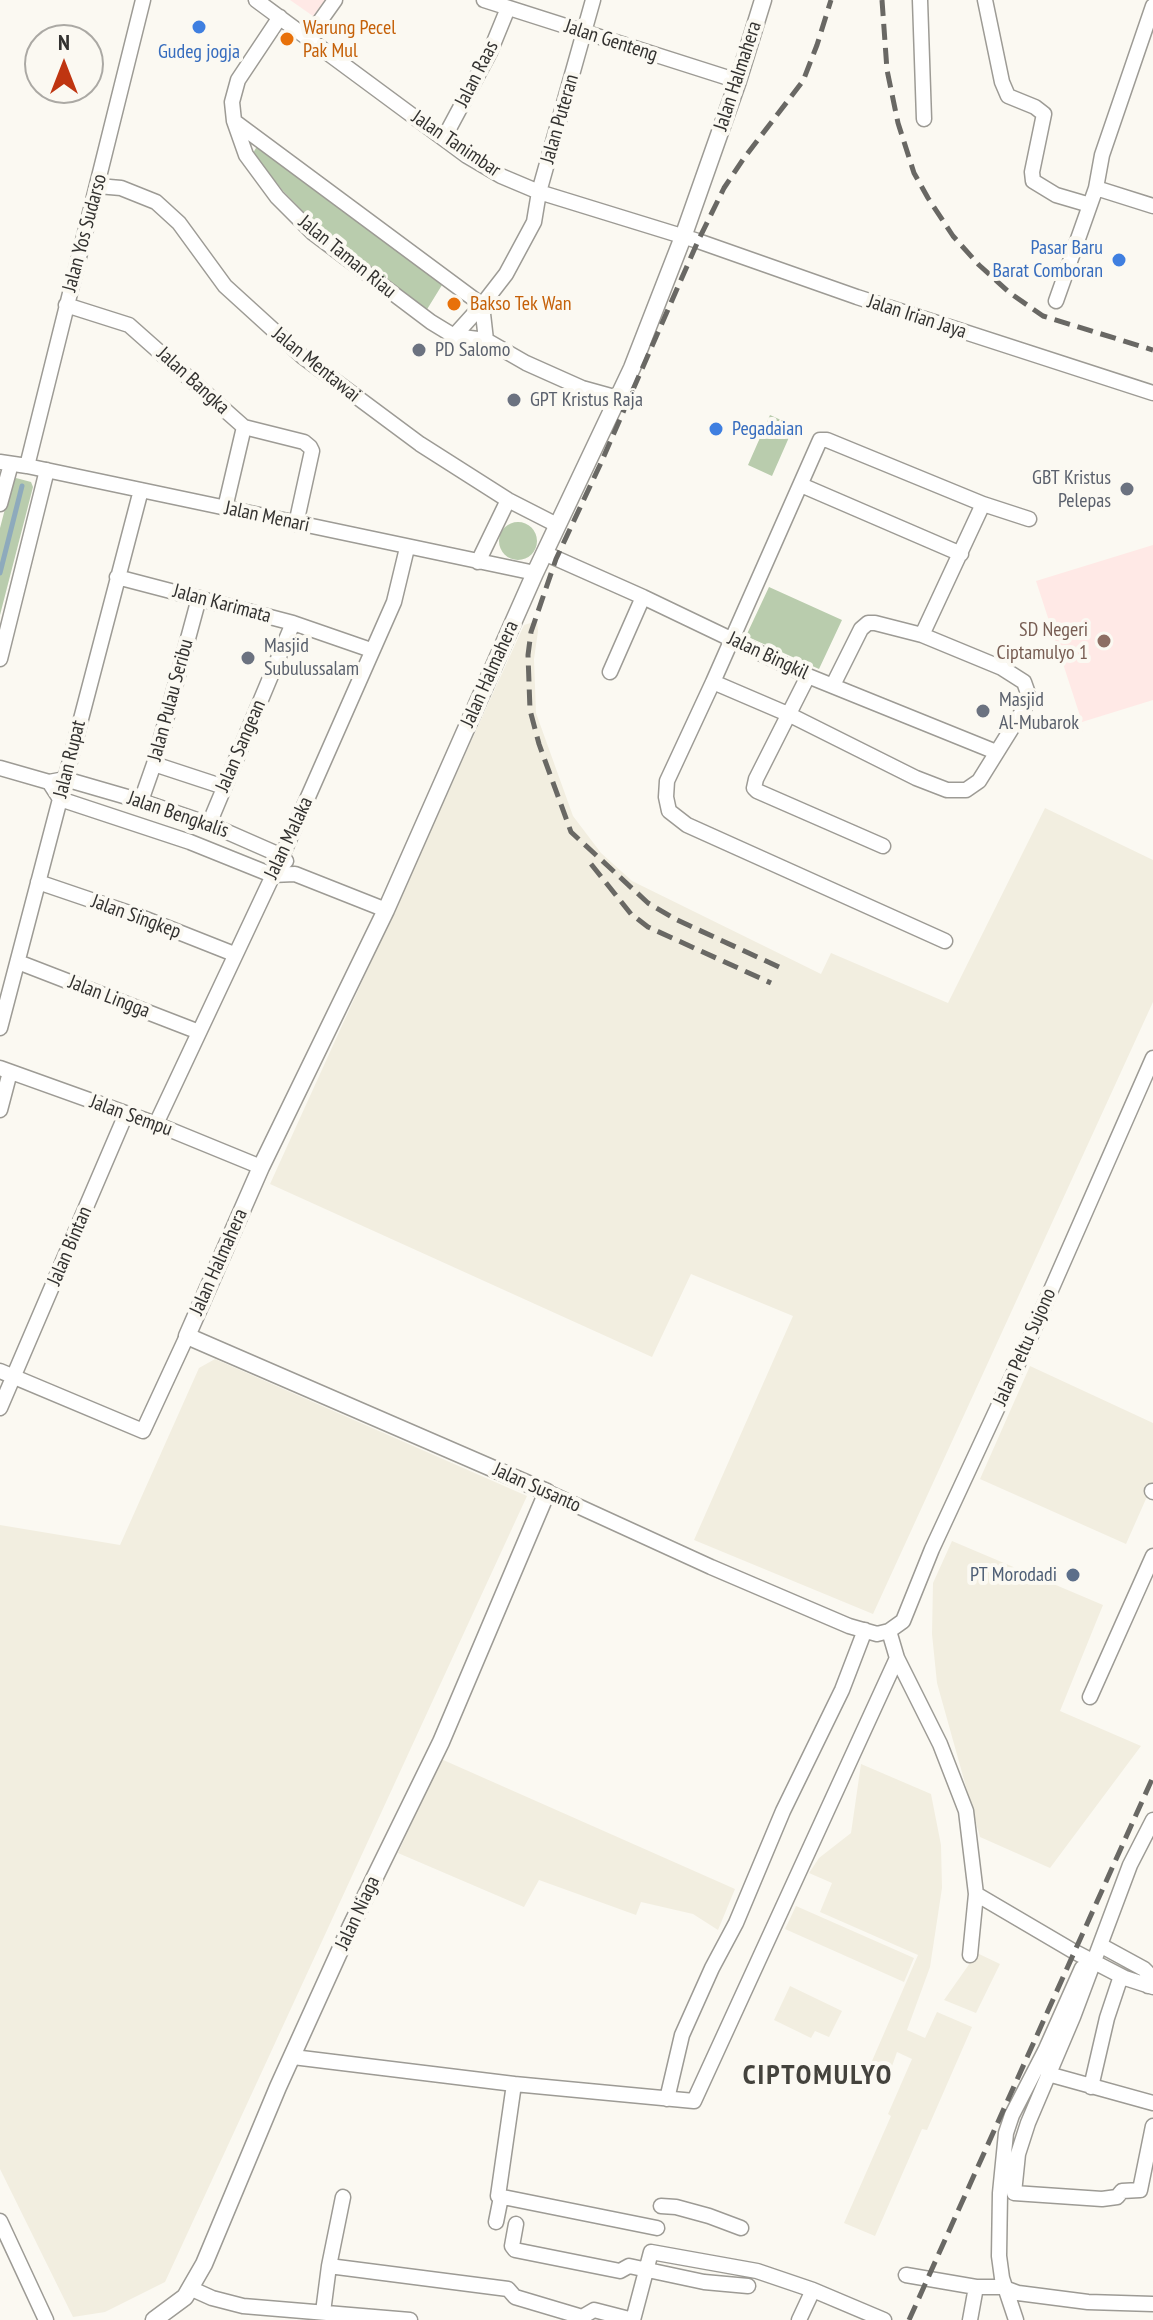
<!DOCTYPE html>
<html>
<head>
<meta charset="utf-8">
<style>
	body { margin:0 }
	#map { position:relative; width:1153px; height:2320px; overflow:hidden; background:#fbf9f2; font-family:"PT Sans Narrow",sans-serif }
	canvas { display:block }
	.north { position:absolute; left:24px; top:24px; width:80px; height:80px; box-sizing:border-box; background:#fbf9f2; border:2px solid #aba9a4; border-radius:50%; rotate:0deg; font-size:22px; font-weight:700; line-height:32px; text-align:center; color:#333230 }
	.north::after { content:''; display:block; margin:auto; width:28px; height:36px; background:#bf3511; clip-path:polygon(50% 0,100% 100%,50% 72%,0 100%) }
</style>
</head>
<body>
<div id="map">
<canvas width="1153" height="2320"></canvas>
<div class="north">N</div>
</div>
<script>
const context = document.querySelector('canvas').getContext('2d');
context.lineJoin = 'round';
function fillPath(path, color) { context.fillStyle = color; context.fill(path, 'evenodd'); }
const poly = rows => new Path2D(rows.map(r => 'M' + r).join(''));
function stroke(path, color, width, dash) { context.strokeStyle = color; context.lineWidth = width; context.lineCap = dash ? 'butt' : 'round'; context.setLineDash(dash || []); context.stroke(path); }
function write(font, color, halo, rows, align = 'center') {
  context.font = font + ' "PT Sans Narrow",sans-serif'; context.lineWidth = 8; context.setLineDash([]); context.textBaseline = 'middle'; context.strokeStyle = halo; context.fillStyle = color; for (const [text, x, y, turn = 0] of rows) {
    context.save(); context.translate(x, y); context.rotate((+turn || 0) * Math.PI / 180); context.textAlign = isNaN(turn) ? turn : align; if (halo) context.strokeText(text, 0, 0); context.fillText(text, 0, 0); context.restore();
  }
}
fillPath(poly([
	[537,621,538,631,534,659,536,713,573,816,601,853,632,881,821,974,831,953,948,1003,1045,808,1153,860,1153,1002,873,1614,694,1540,793,1316,691,1274,652,1357,270,1184,524,625],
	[215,1359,527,1496,165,2282,105,2312,73,2317,0,2169,0,1525,120,1545,199,1368],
	[1030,1366,1153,1423,1153,1483,1126,1544,980,1479],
	[952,1541,1103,1605,1060,1711,1141,1746,1050,1868,980,1837,937,1683,932,1634,933,1583],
	[441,1759,735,1889,718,1930,693,1914,641,1902,636,1915,539,1880,524,1907,398,1853],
	[861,1764,931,1794,941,1845,942,1888,930,1967,907,2030,925,2038,937,2012,972,2027,927,2130,922,2129,875,2236,844,2223,891,2116,888,2114,912,2059,897,2052,891,2069,872,2061,918,1955,820,1912,832,1883,809,1873,819,1858,851,1833],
	[796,1906,914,1958,904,1982,785,1929],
	[977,1953,1000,1964,976,2013,944,2000],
	[790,1986,842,2011,829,2037,815,2031,811,2038,774,2020]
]), '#f2eee0');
fillPath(poly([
	[290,0,326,0,313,16],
	[1153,545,1153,700,1082,722,1036,581]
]), '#ffe9e6');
fillPath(poly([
	[256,148,261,148,442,285,426,311,322,231,283,191,253,153],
	[770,415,794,426,772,476,748,465],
	[16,478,31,482,33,487,0,615,0,528,12,482],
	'499 541a19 19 0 1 1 38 0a19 19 0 1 1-38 0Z',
	[769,587,842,620,819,669,746,636]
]), '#b9ccad');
stroke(poly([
	[0,573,22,486]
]), '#8eaabc', 5);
const minor = poly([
	[256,0,467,156,501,176,539,192,698,241,857,297,1153,393],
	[484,0,738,81],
	[920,0,924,119],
	[985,0,1002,82,1008,96,1035,107,1044,114,1032,172,1033,181,1056,195,1090,205,1096,188,1102,155,1153,6],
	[308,38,335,0],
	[234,121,232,102,238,80,280,17],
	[444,138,490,52,508,8],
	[98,186,121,188,156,202,179,223,225,286,303,357,420,444,508,500,557,525],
	[1096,188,1153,206],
	[1056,301,1090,205],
	[66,305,129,325,244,427,225,508],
	[454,336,482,305,506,274,534,222,539,192,593,0],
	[486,340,482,305,234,121,246,155,277,197,313,233,431,322,454,336,486,340,526,363,582,388,618,398],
	[244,427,304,442,310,447,312,451,296,524],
	[0,462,27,466,535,573],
	[27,466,143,0],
	[801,485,961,554],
	[0,504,11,464],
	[983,504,1029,519],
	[544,553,643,597,808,676,996,752],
	[478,562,508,500],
	[117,577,293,623,371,650],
	[0,659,47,470],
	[610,672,643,597],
	[808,676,756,779,754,788,757,791,883,846],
	[713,682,667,781,666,797,669,811,687,825,945,941],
	[833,685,861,629,868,623,875,623,922,635,1002,668,1024,682,1030,699,979,781,966,790,947,790,916,778,790,715,713,682,820,440,827,440,983,504,922,635],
	[154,764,224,787],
	[0,768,49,782,65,779,141,801,209,824,282,856,286,861],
	[49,782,60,799,190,842,272,875,295,874,386,910],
	[141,801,154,764,199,598],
	[209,824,293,623],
	[38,882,138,916,234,954],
	[18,962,199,1032],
	[0,1028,141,490],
	[0,1068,156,1124,261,1167],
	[0,1110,10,1072],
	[156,1124,282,856,394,602,407,548],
	[0,1371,143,1431,187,1336],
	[0,1408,126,1114],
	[1152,1491,1153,1492],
	[547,1492,711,1567,849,1626,877,1634,889,1631,903,1621,932,1549,1029,1340,1153,1058],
	[889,1631,897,1658,940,1744,966,1811,976,1894,970,1955],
	[1090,1697,1153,1556],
	[1153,1820,1130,1865,1073,2017,1028,2123,1018,2154,1014,2193,1102,2199,1117,2197,1122,2191,1140,2190,1153,2126],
	[976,1894,1073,1951,1125,1978,1153,1987],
	[1100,1945,1144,1969,1147,1972,1148,1986],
	[293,2057,514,2084,694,2101,897,1658],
	[1048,2074,1153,2103],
	[514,2084,498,2196,657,2228],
	[1091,2087,1107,2018,1121,1976],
	[667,2099,682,2035,712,1968,736,1923,783,1811,842,1690,865,1630],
	[343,2197,329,2266,508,2289,515,2297,582,2317,594,2310,633,2320],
	[661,2206,676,2207,709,2216,741,2228],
	[0,2221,46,2320],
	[496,2222,501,2197],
	[516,2224,512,2246,515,2250,620,2271,629,2266,704,2282,748,2286],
	[906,2275,976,2287,1002,2287,1018,2293,1088,2302,1153,2304],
	[192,2289,212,2298,243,2306,410,2320],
	[813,2290,884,2320],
	[323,2312,329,2266],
	[633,2320,651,2252,757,2271,813,2290,799,2320],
	[970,2320,976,2287],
	[1016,2320,1002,2278,999,2256,1000,2193,1006,2133,1012,2115,1045,2051,1082,1968]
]);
const tertiary = poly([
	[154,2320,185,2297,204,2264,278,2087,351,1926,441,1742,547,1492,187,1336,261,1167,386,910,535,573,632,368,683,237,738,81,763,0]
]);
stroke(minor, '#9d9b95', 17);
stroke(tertiary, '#9d9b95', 19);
stroke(minor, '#fff', 14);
stroke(tertiary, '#fff', 16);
stroke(poly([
	[882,0,887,70,898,123,914,173,928,198,953,236,979,265,1010,293,1043,316,1153,350],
	[591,864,631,914,648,927,771,983],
	[779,967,675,919,648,903,571,832,539,744,530,710,528,655,531,632,556,559,600,465,698,241,724,188,744,158,803,81,817,45,831,0],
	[909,2320,1153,1777]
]), '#696864', 5, [16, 8]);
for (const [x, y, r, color] of [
	[199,27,8,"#3f7fe0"],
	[287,39,8,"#e8710a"],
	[1119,260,8,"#3f7fe0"],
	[454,304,8,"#e8710a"],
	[419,350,8,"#6b7280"],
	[514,400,8,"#6b7280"],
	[716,429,8,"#3f7fe0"],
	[1127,489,8,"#6b7280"],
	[1104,641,8,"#8d6e63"],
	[248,658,8,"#6b7280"],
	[983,711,8,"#6b7280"],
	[1073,1575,8,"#5c6f8a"]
]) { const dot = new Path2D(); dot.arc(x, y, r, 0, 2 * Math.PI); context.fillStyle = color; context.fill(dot); stroke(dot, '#fbf9f2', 3); }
write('20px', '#c56008', '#fbf9f2', [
	["Warung Pecel",303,28],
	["Pak Mul",303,51],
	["Bakso Tek Wan",470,304]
], 'left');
write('20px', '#333230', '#fbf9f2', [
	["Jalan Genteng",611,41,18],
	["Jalan Raas",477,74,-63],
	["Jalan Halmahera",738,76,-72],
	["Jalan Puteran",560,119,-74],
	["Jalan Tanimbar",456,144,34],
	["Jalan Yos Sudarso",85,233,-75],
	["Jalan Taman Riau",347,257,39],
	["Jalan Irian Jaya",917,317,18],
	["Jalan Mentawai",316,365,39],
	["Jalan Bangka",193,381,42],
	["Jalan Menari",267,517,12],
	["Jalan Karimata",222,604,15],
	["Jalan Bingkil",768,656,25],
	["Jalan Halmahera",490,674,-66],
	["Jalan Pulau Seribu",171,700,-75],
	["Jalan Sangean",241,746,-67],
	["Jalan Rupat",70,759,-76],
	["Jalan Bengkalis",178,815,19],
	["Jalan Malaka",289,838,-65],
	["Jalan Singkep",136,917,20],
	["Jalan Lingga",109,997,21],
	["Jalan Sempu",131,1116,20],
	["Jalan Bintan",70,1246,-67],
	["Jalan Halmahera",219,1262,-66],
	["Jalan Peltu Sujono",1025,1347,-66],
	["Jalan Susanto",537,1488,24],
	["Jalan Niaga",358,1913,-65]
]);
write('20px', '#366cbe', '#fbf9f2', [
	["Gudeg jogja",199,52],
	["Pasar Baru",1103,248,"right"],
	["Barat Comboran",1103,271,"right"],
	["Pegadaian",732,429,"left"]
]);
write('20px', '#5b616d', '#fbf9f2', [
	["PD Salomo",435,350],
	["GPT Kristus Raja",530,400],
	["GBT Kristus",1111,478,"right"],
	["Pelepas",1111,501,"right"],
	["Masjid",264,646],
	["Subulussalam",264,669],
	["Masjid",999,700],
	["Al-Mubarok",999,723]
], 'left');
write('20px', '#785e54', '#fbf9f2', [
	["SD Negeri",1088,630],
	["Ciptamulyo 1",1088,653]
], 'right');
write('20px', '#4e5e75', '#fbf9f2', [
	["PT Morodadi",1057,1575]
], 'right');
context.letterSpacing = '2px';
write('bold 28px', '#44433d', '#fbf9f2', [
	["CIPTOMULYO",818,2076]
]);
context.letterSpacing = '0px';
</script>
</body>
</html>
